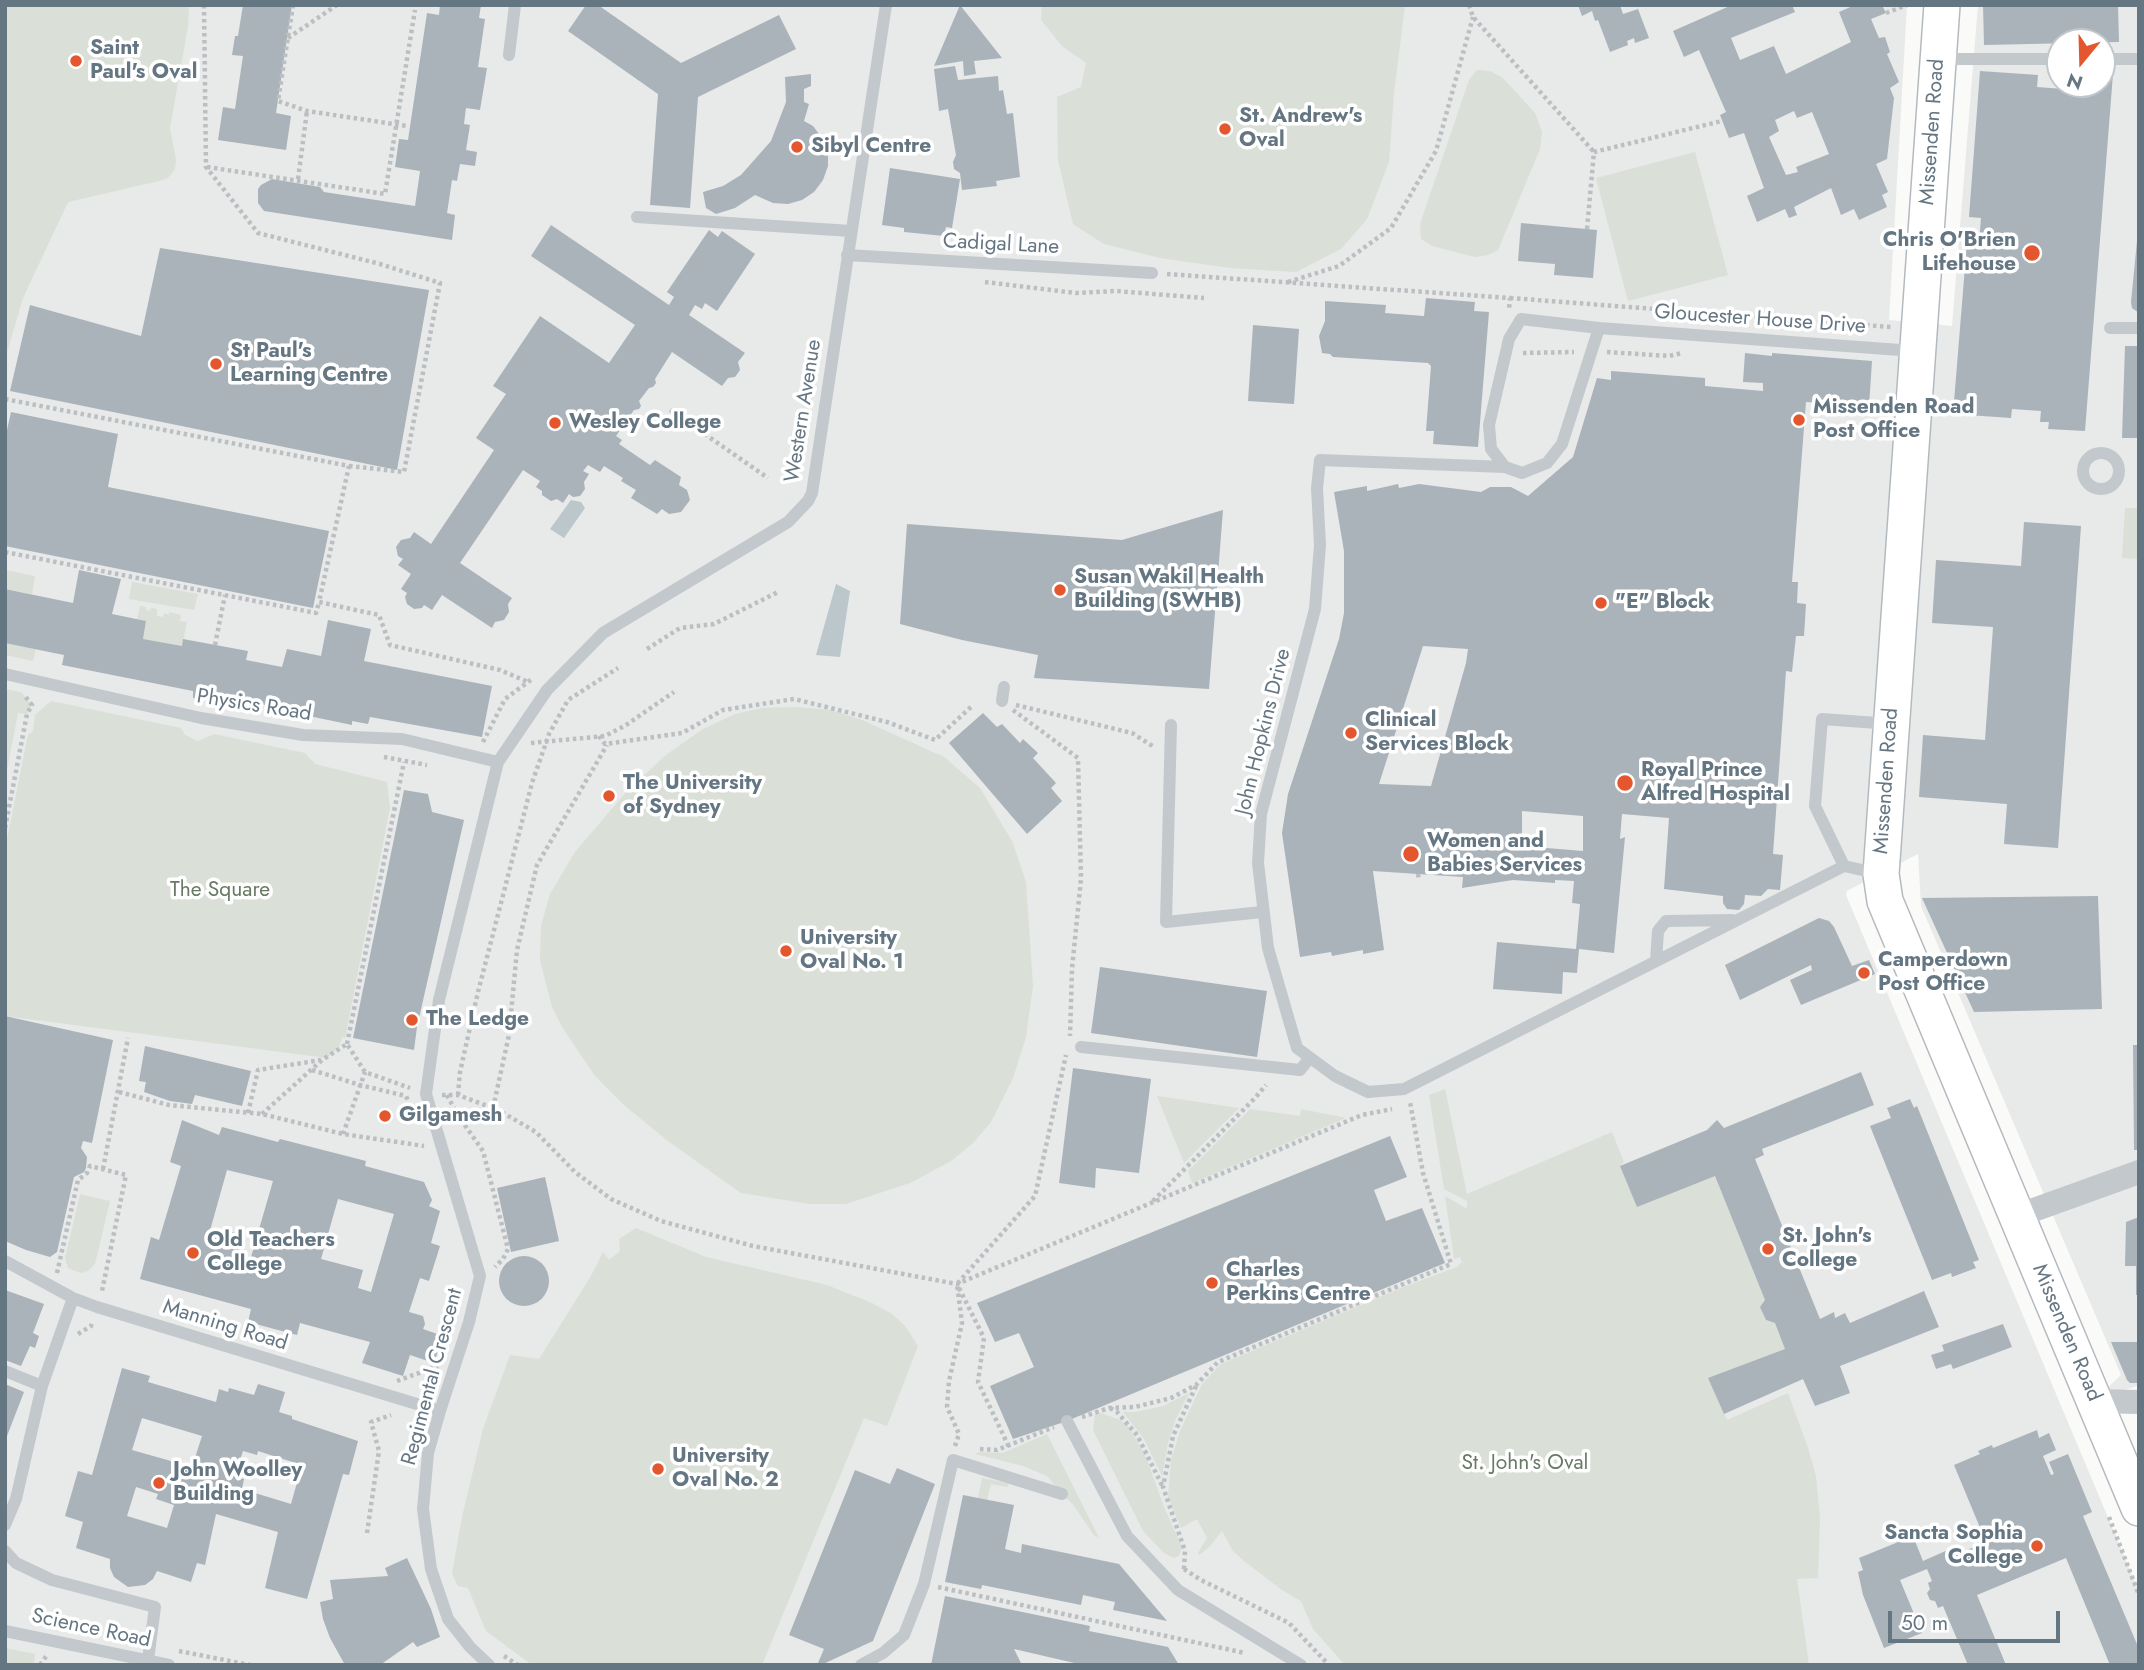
<!DOCTYPE html>
<html>
<head>
<meta charset="utf-8">
<style>
	body { margin:0 }
	#map { position:relative; width:2144px; height:1670px; overflow:hidden; background:#fafaf8; font-family:Jost,sans-serif }
	canvas { display:block }
	.frame { position:absolute; inset:0; border:7px solid #657683; pointer-events:none }
	.north { position:absolute; left:2046px; top:28px; width:70px; height:70px; box-sizing:border-box; background:#fff; border:2px solid #c1c8cd; border-radius:50%; rotate:199deg; font-size:19px; font-weight:700; line-height:28px; text-align:center; color:#657683 }
	.north::after { content:''; display:block; margin:auto; width:24px; height:32px; background:#e4572e; clip-path:polygon(50% 0,100% 100%,50% 72%,0 100%) }
	.scale { position:absolute; left:1888px; top:1611px; width:172px; height:32px; box-sizing:border-box; border:4px solid #657683; border-top:0; padding-left:9px; font-size:21px; line-height:24px; white-space:nowrap; color:#657683; -webkit-text-stroke:5px #fff; paint-order:stroke }
</style>
</head>
<body>
<div id="map">
<canvas width="2144" height="1670"></canvas>
<div class="frame"></div>
<div class="north">N</div>
<div class="scale">50 m</div>
</div>
<script>
const context = document.querySelector('canvas').getContext('2d');
context.lineJoin = 'round';
function fillPath(path, color) { context.fillStyle = color; context.fill(path, 'evenodd'); }
const poly = rows => new Path2D(rows.map(r => 'M' + r).join(''));
function stroke(path, color, width, dash) { context.strokeStyle = color; context.lineWidth = width; context.lineCap = dash ? 'butt' : 'round'; context.setLineDash(dash || []); context.stroke(path); }
function write(font, color, halo, rows, align = 'center') {
  context.font = font + ' Jost,sans-serif'; context.lineWidth = 7; context.setLineDash([]); context.textBaseline = 'middle'; context.strokeStyle = halo; context.fillStyle = color; for (const [text, x, y, turn = 0] of rows) {
    context.save(); context.translate(x, y); context.rotate((+turn || 0) * Math.PI / 180); context.textAlign = isNaN(turn) ? turn : align; if (halo) context.strokeText(text, 0, 0); context.fillText(text, 0, 0); context.restore();
  }
}
fillPath(poly([
	[5,5,1907,5,1889,320,1952,326,1978,5,2139,5,2139,1385,2094,1401,2121,1375,1921,906,1918,854,1847,891,1846,895,2139,1591,2139,1665,5,1665],
	[2060,42,2102,42,2102,84,2060,84]
]), '#e8e9e9');
fillPath(poly([
	[5,5,189,5,188,26,170,128,176,160,175,169,168,178,159,181,68,202,23,298,5,359],
	[1042,5,1405,5,1394,93,1389,162,1367,219,1341,249,1296,272,1230,268,1160,258,1104,244,1073,224,1058,160,1057,97,1081,87,1086,63,1062,46,1041,20],
	[1477,70,1490,71,1503,78,1535,113,1542,132,1540,149,1498,250,1488,255,1475,257,1432,246,1421,239,1420,224,1469,80],
	[1695,152,1728,275,1628,301,1596,178],
	[2125,508,2139,508,2139,559,2122,558],
	[5,570,35,576,32,594,5,589],
	[132,582,198,594,194,610,129,599],
	[140,606,146,607,146,610,150,611,151,608,157,609,157,616,163,617,164,613,169,615,169,612,181,615,180,621,187,622,182,646,143,639,146,621,137,619],
	[5,643,36,649,33,661,5,655],
	[5,689,21,692,32,705,27,714,18,713,5,780],
	[51,701,181,728,185,735,198,741,214,734,305,753,315,764,387,782,390,808,345,1038,342,1037,339,1047,327,1058,5,1016,5,849,28,735,33,731,35,715],
	[796,707,831,710,862,720,944,757,980,788,1012,841,1026,882,1033,986,1026,1037,1013,1078,991,1122,973,1143,951,1161,910,1183,846,1204,810,1204,741,1193,668,1141,624,1105,595,1076,562,1027,552,1007,540,960,541,926,550,894,575,852,628,790,666,755,703,729,735,714,762,708],
	[1445,1089,1467,1194,1612,1132,1624,1162,1620,1166,1715,1176,1765,1300,1766,1320,1775,1323,1785,1349,1709,1379,1727,1420,1788,1393,1808,1448,1816,1476,1820,1518,1818,1578,1797,1579,1809,1665,1345,1665,1313,1629,1301,1601,1282,1590,1244,1561,1233,1551,1222,1531,1210,1546,1199,1555,1198,1553,1207,1538,1197,1519,1181,1528,1168,1497,1171,1460,1180,1431,1202,1384,1221,1364,1401,1288,1457,1267,1462,1262,1460,1257,1454,1259,1445,1196,1467,1209,1467,1201,1444,1189,1429,1095],
	[1157,1096,1239,1108,1184,1163],
	[1250,1109,1300,1116,1301,1109,1346,1118,1192,1183,1188,1171],
	[80,1194,110,1201,95,1264,88,1271,81,1273,68,1268,65,1258],
	[636,1228,706,1257,827,1285,872,1303,892,1314,905,1326,918,1346,887,1426,864,1418,762,1665,532,1665,486,1631,468,1588,458,1586,452,1574,462,1517,483,1429,510,1355,539,1359,591,1276,603,1252,609,1260,620,1251,619,1239],
	[1189,1393,1175,1421,1168,1443,1162,1476,1144,1439,1123,1412,1136,1412,1163,1406],
	[1101,1413,1120,1420,1128,1426,1146,1457,1164,1507,1182,1547,1179,1556,1174,1558,1164,1553,1143,1531,1093,1430,1095,1414],
	[1047,1434,1099,1538,1094,1535,1074,1506,1047,1476,1023,1466,975,1454,979,1452,1003,1453],
	[982,1478,1008,1483,1009,1484,1007,1487,991,1484,987,1500,978,1498],
	[5,1648,35,1654,34,1665,5,1665]
]), '#dadfd7');
fillPath(poly([
	[571,500,581,502,585,508,564,538,550,529],
	[836,584,850,591,840,657,816,655]
]), '#bbc7cb');
fillPath(poly([
	[243,5,292,5,276,113,291,116,286,150,218,140,223,107,235,109,243,56,232,55,235,36,238,36],
	[440,5,481,5,479,18,485,19,478,67,487,68,480,110,466,108,464,124,470,125,466,150,477,152,475,166,460,164,457,181,452,180,447,213,455,215,452,240,264,211,258,203,258,189,261,185,272,179,320,187,324,192,415,206,420,171,395,167,399,139,408,140,427,13,439,15],
	[586,5,598,5,681,63,779,15,796,49,698,97,690,208,650,205,658,94,568,31],
	[960,5,1002,58,974,61,976,74,964,76,963,61,934,66],
	[1578,5,1620,5,1623,14,1638,9,1649,38,1635,43,1634,38,1627,41,1628,45,1610,52,1598,20,1595,21,1592,11,1582,16],
	[1732,5,1792,5,1795,12,1731,38,1740,60,1774,46,1786,74,1851,42,1839,12,1855,5,1882,5,1886,13,1871,19,1879,38,1885,37,1890,52,1887,54,1899,82,1890,88,1894,98,1887,159,1876,164,1888,192,1882,195,1887,207,1859,220,1854,209,1841,215,1831,188,1794,207,1797,215,1789,218,1785,209,1757,222,1747,196,1764,188,1744,133,1729,138,1720,115,1726,112,1699,50,1684,57,1673,31],
	[1794,111,1797,118,1812,112,1829,154,1796,167,1798,172,1786,175,1769,137,1779,131,1775,120],
	[1983,5,2118,5,2119,42,1984,45],
	[955,66,958,80,998,76,999,91,1003,90,1007,114,1013,113,1020,177,996,181,997,186,962,190,960,173,954,169,953,162,956,155,948,109,939,111,934,69],
	[1980,71,2038,75,2037,87,2064,89,2064,84,2102,84,2102,74,2113,74,2085,431,2048,429,2049,422,2040,422,2041,411,2012,409,2011,418,1953,414,1967,242,1979,243,1981,218,1969,217],
	[811,74,811,86,804,89,804,102,809,104,804,121,813,126,823,139,828,152,828,166,823,180,814,192,802,200,788,204,773,203,755,195,735,208,716,214,706,208,703,192,723,186,741,175,771,141,786,102,785,77],
	[890,168,960,179,952,228,946,227,944,236,904,232,904,228,882,225],
	[1521,223,1597,230,1593,278,1554,275,1555,264,1518,261],
	[551,225,669,305,674,297,667,292,709,230,718,237,722,231,755,254,717,311,705,303,702,309,695,305,689,315,745,353,738,362,740,370,735,377,728,378,722,386,672,352,655,379,656,383,653,387,649,388,639,401,641,406,639,409,634,410,616,436,622,440,619,444,650,465,655,460,681,477,679,485,687,490,690,500,681,512,669,514,662,509,657,514,631,498,636,490,621,481,623,478,604,466,600,472,588,465,583,471,589,474,584,482,585,489,580,496,573,497,569,494,563,503,557,499,551,501,542,495,542,491,536,487,540,481,523,470,460,563,512,598,508,604,509,612,504,620,495,622,492,628,442,595,432,610,424,605,422,608,414,609,407,604,405,597,407,593,401,589,411,574,398,565,403,559,398,556,396,547,401,540,410,538,414,532,431,544,494,450,476,438,506,394,493,386,540,316,609,363,635,325,531,256],
	[2137,241,2139,241,2139,313,2132,308,2131,302],
	[160,248,429,290,397,470,10,391,30,305,141,336],
	[1426,298,1475,302,1474,311,1489,312,1478,447,1433,444,1434,431,1426,431,1431,366,1428,363,1333,357,1330,354,1322,353,1319,336,1325,321,1325,301,1386,305,1385,313,1424,316],
	[1253,325,1299,329,1294,404,1248,401],
	[2125,346,2139,346,2139,438,2122,438],
	[1745,353,1772,356,1772,353,1872,361,1869,406,1806,402,1792,582,1798,582,1797,603,1806,604,1804,636,1796,636,1792,672,1786,671,1773,854,1783,855,1780,890,1768,889,1761,896,1745,895,1744,904,1739,910,1727,909,1723,903,1723,896,1664,889,1669,818,1622,814,1620,839,1625,837,1614,953,1579,949,1577,973,1563,972,1562,994,1493,989,1497,942,1576,949,1580,904,1572,903,1574,881,1555,880,1555,883,1513,880,1462,888,1463,877,1373,871,1384,950,1363,954,1363,950,1332,956,1331,952,1300,957,1282,833,1288,794,1339,639,1344,613,1344,551,1334,492,1367,486,1367,491,1398,484,1399,488,1419,484,1481,492,1490,487,1511,487,1528,496,1573,457,1597,378,1611,380,1611,371,1705,378,1705,386,1763,391,1763,383,1743,382],
	[1423,646,1468,649,1466,663,1431,786,1379,784],
	[1522,811,1583,816,1583,851,1522,846],
	[11,412,118,434,108,487,329,531,313,608,5,546,5,439],
	[1223,510,1209,689,1034,678,1038,655,962,640,900,624,907,524,1122,540],
	[2024,522,2081,526,2058,848,2004,844,2007,804,1919,797,1923,735,1985,740,1993,627,1932,623,1936,560,2021,566],
	[79,570,121,579,112,614,146,621,143,639,182,646,183,639,248,651,246,660,282,667,287,649,321,656,328,620,371,629,364,661,492,686,482,737,370,717,368,724,352,721,352,725,309,716,309,714,217,695,216,702,193,698,193,691,62,665,64,655,5,643,5,589,73,603],
	[983,713,997,727,1002,724,1020,743,1023,739,1038,753,1033,758,1056,783,1051,788,1062,801,1027,834,949,743],
	[404,790,428,794,432,812,464,820,417,1027,414,1050,353,1038],
	[2098,896,2102,1009,1974,1012,1922,898],
	[1819,918,1829,921,1834,927,1852,966,1869,960,1875,974,1801,1005,1790,980,1812,970,1811,965,1740,1000,1725,965],
	[1100,967,1267,991,1257,1057,1091,1033],
	[5,1016,113,1040,92,1143,83,1141,81,1148,87,1157,86,1168,84,1172,74,1177,57,1252,50,1257,26,1250,5,1241],
	[2133,1045,2139,1045,2139,1150,2134,1150],
	[145,1046,251,1071,242,1106,195,1095,192,1104,170,1101,144,1092,146,1082,139,1081],
	[1073,1068,1151,1079,1139,1173,1096,1168,1095,1188,1059,1183],
	[1861,1072,1874,1105,1762,1149,1764,1155,1755,1159,1820,1319,1834,1312,1835,1318,1845,1313,1850,1323,1924,1291,1939,1327,1840,1366,1850,1393,1815,1406,1803,1379,1724,1414,1708,1378,1785,1349,1775,1323,1766,1320,1760,1307,1765,1300,1715,1176,1637,1207,1620,1166,1707,1130,1717,1120,1724,1128],
	[1910,1099,1914,1108,1917,1106,1979,1260,1973,1262,1976,1268,1952,1277,1951,1273,1932,1280,1870,1126,1891,1118,1887,1108],
	[182,1120,219,1135,222,1127,278,1142,280,1139,366,1161,365,1166,424,1182,432,1200,429,1206,440,1211,431,1243,440,1246,429,1281,420,1278,409,1312,423,1316,425,1324,423,1329,443,1336,434,1363,410,1355,403,1376,362,1363,370,1342,300,1323,297,1335,248,1322,251,1309,140,1279,151,1237,159,1240,181,1166,170,1162],
	[227,1170,273,1181,249,1264,236,1261,244,1235,224,1230,221,1238,209,1234],
	[338,1199,394,1214,371,1292,358,1288,363,1270,321,1259],
	[1390,1136,1407,1177,1374,1190,1386,1221,1422,1208,1445,1263,1067,1421,1013,1439,990,1386,1034,1367,1019,1333,995,1342,977,1303],
	[545,1177,559,1241,511,1252,497,1188],
	[2139,1217,2139,1295,2136,1295,2136,1266,2125,1266,2126,1222],
	'499 1281a25 25 0 1 1 50 0a25 25 0 1 1-50 0Z',
	[5,1290,44,1304,33,1333,39,1336,35,1348,30,1346,21,1366,5,1360],
	[2003,1324,2012,1347,1953,1369,1951,1364,1936,1369,1931,1355,1944,1351,1942,1345],
	[2111,1342,2139,1342,2139,1383,2130,1383,2127,1380],
	[122,1368,150,1376,148,1382,216,1402,219,1389,228,1392,229,1388,254,1395,258,1384,285,1392,279,1412,292,1416,292,1419,358,1441,349,1475,343,1474,307,1599,265,1588,278,1532,216,1514,205,1565,197,1563,191,1582,157,1571,153,1579,145,1585,128,1587,114,1577,110,1568,110,1559,76,1548,83,1522,65,1516,78,1471,92,1475],
	[142,1418,202,1436,192,1467,132,1450],
	[243,1451,257,1455,258,1451,302,1465,291,1504,242,1489,244,1479,235,1476],
	[136,1487,158,1494,156,1499,174,1505,167,1528,127,1516],
	[5,1384,24,1392,7,1436,5,1435],
	[2037,1430,2039,1438,2049,1433,2056,1450,2043,1456,2051,1475,2054,1474,2049,1462,2068,1454,2092,1512,2083,1516,2139,1649,2139,1665,2110,1665,2066,1558,1977,1595,2006,1665,1968,1665,1943,1606,1938,1608,1935,1601,1930,1600,1927,1593,1930,1589,1928,1583,1932,1581,1927,1569,1900,1580,1922,1633,1884,1648,1863,1595,1858,1572,1863,1570,1859,1558,1913,1536,1923,1561,1950,1549,1953,1556,1986,1542,1954,1465,1980,1454,1978,1451,1992,1445,1993,1448],
	[897,1468,935,1484,873,1641,821,1665,818,1663,824,1649,789,1635,855,1470,890,1484],
	[963,1495,1014,1505,1005,1549,1021,1553,1022,1544,1119,1564,1167,1621,1113,1610,1115,1602,1083,1595,1081,1605,982,1585,981,1589,945,1582],
	[407,1558,431,1609,440,1637,417,1647,413,1642,380,1665,345,1665,330,1638,323,1619,320,1602,333,1599,330,1580,388,1576,385,1568],
	[945,1596,1090,1626,1089,1631,1168,1647,1179,1665,1083,1665,1014,1649,1022,1665,931,1665]
]), '#aab3b9');
const secondary = poly([
	[1942,5,1881,874,1885,901,2139,1508]
]);
stroke(secondary, '#b3babf', 38);
stroke(poly([
	[204,5,206,167,258,233,380,264,440,283,404,472,350,466],
	[293,5,278,101,307,111,407,126],
	[1469,5,1473,17,1594,152],
	[1886,13,1907,5],
	[288,38,337,5],
	[207,167,385,194,415,10],
	[298,179,307,111],
	[1587,229,1594,152,1722,121],
	[1167,274,1510,298,1509,309],
	[985,282,1076,293,1116,291,1204,298],
	[1288,282,1339,266,1391,228,1436,151,1473,17],
	[1510,298,1891,327],
	[1607,352,1669,356,1682,353],
	[1523,353,1574,352],
	[5,399,349,466,319,602,379,615,390,645,500,670,528,682],
	[670,410,768,478],
	[5,552,316,613,319,602],
	[215,645,225,595],
	[647,649,680,628,714,624,778,592],
	[1016,705,1132,733,1154,747],
	[1013,710,1078,758,1081,879,1072,969,1070,1036],
	[599,736,605,744,682,733,723,710,794,699,887,722,935,740,971,707],
	[483,742,505,699,532,679],
	[531,743,605,736,626,725,674,692],
	[384,757,427,765],
	[5,828,27,714,32,705,25,696],
	[1418,874,1419,880],
	[2137,883,2139,883],
	[347,1044,404,762],
	[312,1070,360,1085,406,1096,408,1101],
	[119,1092,169,1105,262,1114,343,1134,424,1146],
	[442,1095,458,1095,498,1110,536,1132,575,1172,611,1199,661,1221,753,1246,957,1284,1362,1115,1392,1109],
	[447,1095,457,1114,483,1151,508,1249,503,1259,495,1267],
	[458,1095,460,1072,478,992,532,783,549,734,568,700,618,668],
	[493,1108,509,1035,517,950,537,865,607,745],
	[248,1113,258,1070,321,1060],
	[262,1114,322,1060,347,1044,365,1072,410,1088],
	[343,1134,365,1072],
	[103,1169,128,1038],
	[1153,1201,1255,1098,1266,1085],
	[57,1273,78,1180,87,1173,90,1166,126,1175,102,1291],
	[959,1288,984,1338,978,1382,1009,1447],
	[78,1334,91,1326,92,1322],
	[397,1381,438,1366],
	[1110,1408,1117,1412,1137,1435,1163,1487],
	[1082,1417,1109,1408,1135,1407,1171,1398,1196,1385,1218,1362,1451,1264,1423,1173,1410,1102],
	[955,1446,959,1434,947,1407,949,1381,962,1323,957,1284,1035,1196,1066,1055],
	[980,1449,997,1450,1054,1427],
	[2109,1517,2139,1595],
	[367,1533,379,1451,371,1422,391,1415],
	[1184,1569,1201,1580,1289,1623,1329,1665],
	[1184,1569,1185,1551,1163,1487,1173,1436,1196,1386],
	[938,1587,1245,1653],
	[179,1651,250,1665],
	[504,1656,518,1665],
	[40,1665,47,1655]
]), '#bbbfc2', 4.5, [3.5, 3.5]);
stroke(poly([
	[509,55,515,5],
	[1942,59,2060,59],
	[2102,59,2139,59],
	[637,217,851,231],
	[847,255,1152,273],
	[1599,328,1562,444,1547,463,1522,473,1505,467,1491,449,1489,425,1509,339,1521,319,1599,328,1914,351],
	[2110,328,2139,328],
	'2083 471a18 18 0 1 1 36 0a18 18 0 1 1-36 0Z',
	[1505,467,1320,460,1317,488,1320,545,1315,609,1261,814,1258,863,1268,948,1297,1048,1335,1076,1368,1092,1404,1089,1844,866,1880,874],
	[5,674,201,718,303,735,402,739,498,762],
	[1002,701,1004,687],
	[1171,725,1166,922,1262,912],
	[1844,866,1815,806,1822,719,1891,724],
	[1656,961,1658,931,1666,921,1732,920],
	[1081,1047,1300,1070,1309,1059],
	[5,1261,73,1298,97,1307,440,1411],
	[5,1371,42,1386],
	[1067,1421,1127,1536,1178,1590,1301,1665],
	[5,1525,16,1499,42,1386,73,1298],
	[5,1551,16,1563,52,1580,155,1607,148,1660],
	[5,1631,169,1665],
	[489,1665,470,1647,448,1619,431,1569,423,1509,428,1453,440,1411,469,1322,480,1276,426,1094,439,1000,498,762,547,690,603,633,788,522,808,501,812,493,886,5],
	[861,1665,883,1653,904,1635,924,1584,953,1460,1062,1494]
]), '#c3c8cc', 12);
stroke(poly([
	[2017,1216,2139,1172],
	[2094,1401,2139,1402]
]), '#c3c8cc', 24);
stroke(secondary, '#fff', 35);
for (const [x, y, r, color] of [
	[76,61,7,"#e4572e"],
	[1225,129,7,"#e4572e"],
	[797,147,7,"#e4572e"],
	[2032,253,9,"#e4572e"],
	[216,364,7,"#e4572e"],
	[1799,420,7,"#e4572e"],
	[555,423,7,"#e4572e"],
	[1060,590,7,"#e4572e"],
	[1601,603,7,"#e4572e"],
	[1351,733,7,"#e4572e"],
	[1625,783,9,"#e4572e"],
	[609,796,7,"#e4572e"],
	[1411,854,9,"#e4572e"],
	[786,951,7,"#e4572e"],
	[1864,973,7,"#e4572e"],
	[412,1020,7,"#e4572e"],
	[385,1116,7,"#e4572e"],
	[1768,1249,7,"#e4572e"],
	[193,1253,7,"#e4572e"],
	[1212,1283,7,"#e4572e"],
	[658,1469,7,"#e4572e"],
	[159,1483,7,"#e4572e"],
	[2037,1546,7,"#e4572e"]
]) { const dot = new Path2D(); dot.arc(x, y, r, 0, 2 * Math.PI); context.fillStyle = color; context.fill(dot); stroke(dot, '#fff', 2.5); }
write('bold 21px', '#657683', '#fff', [
	["Saint",90,49],
	["Paul's Oval",90,73],
	["St. Andrew's",1239,117],
	["Oval",1239,141],
	["Sibyl Centre",811,147],
	["Chris O'Brien",2016,241,"right"],
	["Lifehouse",2016,265,"right"],
	["St Paul's",230,352],
	["Learning Centre",230,376],
	["Missenden Road",1813,408],
	["Post Office",1813,432],
	["Wesley College",569,423],
	["Susan Wakil Health",1074,578],
	["Building (SWHB)",1074,602],
	["\"E\" Block",1615,603],
	["Clinical",1365,721],
	["Services Block",1365,745],
	["Royal Prince",1641,771],
	["Alfred Hospital",1641,795],
	["The University",623,784],
	["of Sydney",623,808],
	["Women and",1427,842],
	["Babies Services",1427,866],
	["University",800,939],
	["Oval No. 1",800,963],
	["Camperdown",1878,961],
	["Post Office",1878,985],
	["The Ledge",426,1020],
	["Gilgamesh",399,1116],
	["St. John's",1782,1237],
	["College",1782,1261],
	["Old Teachers",207,1241],
	["College",207,1265],
	["Charles",1226,1271],
	["Perkins Centre",1226,1295],
	["University",672,1457],
	["Oval No. 2",672,1481],
	["John Woolley",173,1471],
	["Building",173,1495],
	["Sancta Sophia",2023,1534,"right"],
	["College",2023,1558,"right"]
], 'left');
write('21px', '#657683', '#fff', [
	["Missenden Road",1933,132,-86],
	["Cadigal Lane",1001,245,3],
	["Gloucester House Drive",1760,320,4],
	["Western Avenue",804,411,-81],
	["Physics Road",254,706,9],
	["John Hopkins Drive",1264,732,-76],
	["Missenden Road",1887,781,-86],
	["Manning Road",225,1326,17],
	["Missenden Road",2066,1333,67],
	["Regimental Crescent",433,1377,-75],
	["Science Road",91,1629,12]
]);
write('21px', '#687a64', '#fff', [
	["The Square",220,891],
	["St. John's Oval",1525,1464]
]);
</script>
</body>
</html>
